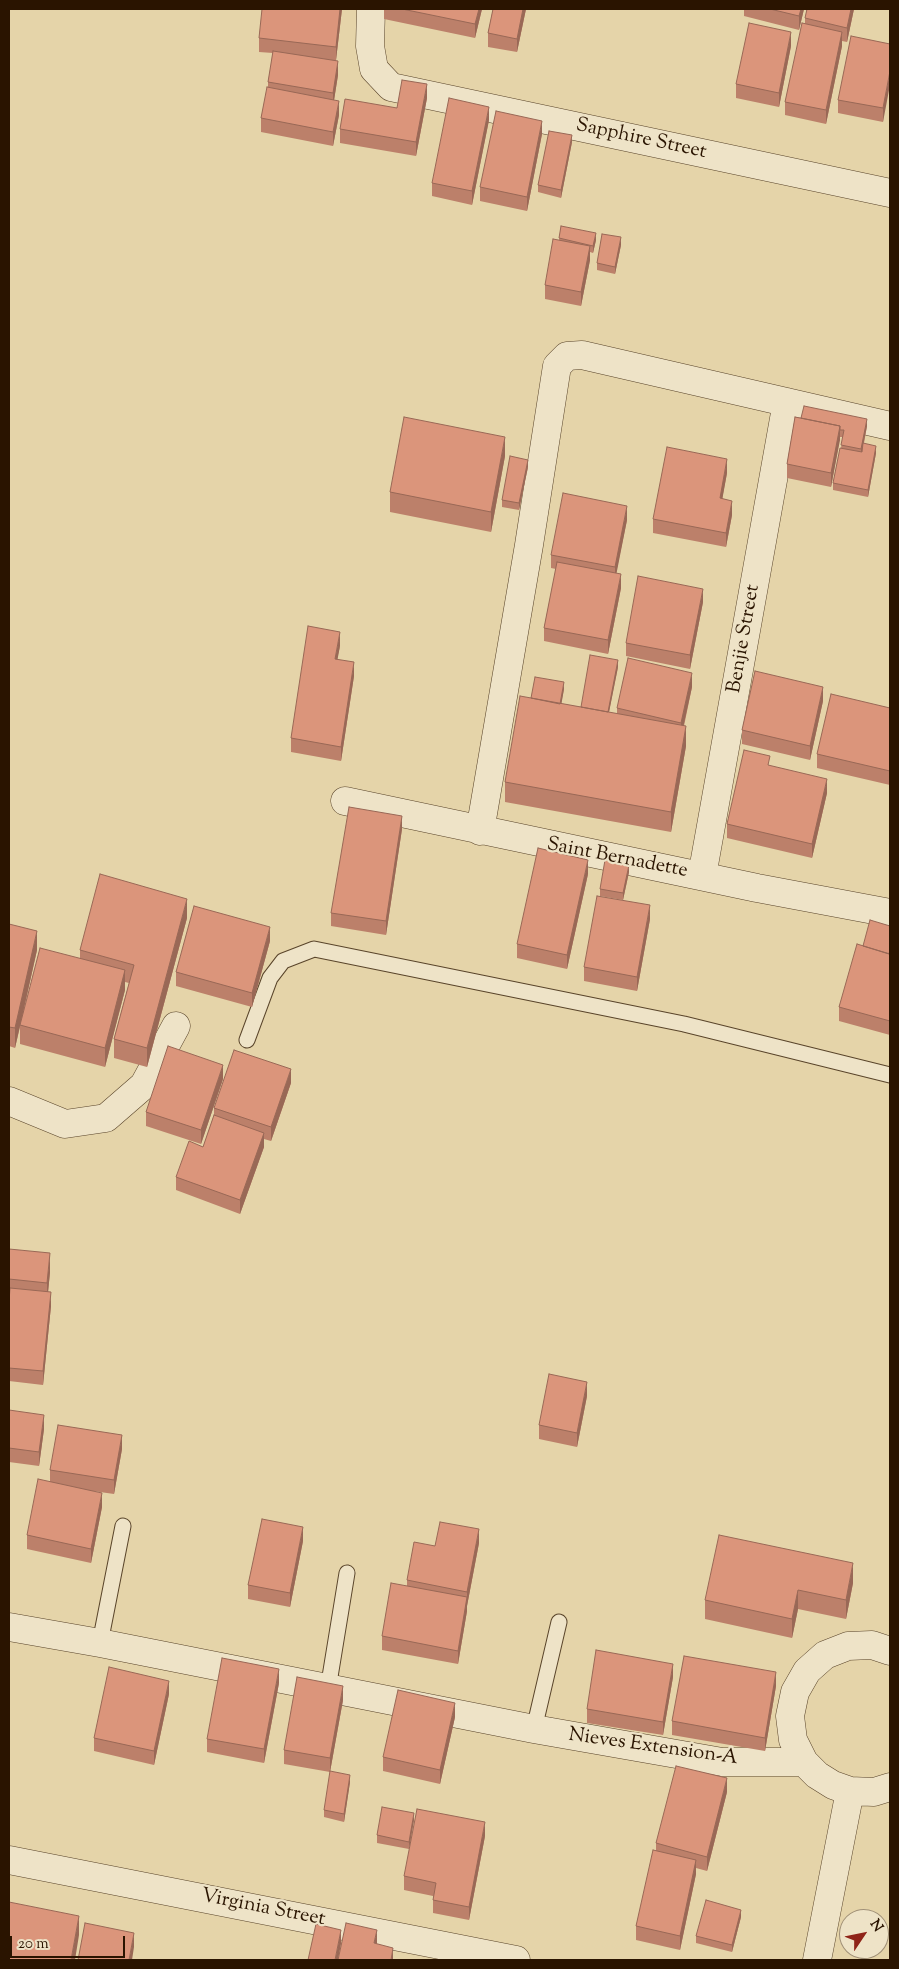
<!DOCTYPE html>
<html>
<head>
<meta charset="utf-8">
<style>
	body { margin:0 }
	#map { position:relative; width:899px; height:1969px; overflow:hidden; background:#e5d4a9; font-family:"Sorts Mill Goudy",serif }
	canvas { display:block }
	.frame { position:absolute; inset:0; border:10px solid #2a1400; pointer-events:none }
	.north { position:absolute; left:839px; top:1909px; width:50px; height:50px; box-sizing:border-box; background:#eee3c7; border:1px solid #a09077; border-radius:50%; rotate:56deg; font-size:14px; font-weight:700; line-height:20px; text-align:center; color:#2a1400 }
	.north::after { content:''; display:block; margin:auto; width:18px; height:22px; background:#8f2418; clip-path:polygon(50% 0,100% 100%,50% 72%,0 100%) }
	.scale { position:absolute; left:10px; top:1936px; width:115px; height:22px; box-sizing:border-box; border:2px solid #2a1400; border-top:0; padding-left:6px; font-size:15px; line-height:18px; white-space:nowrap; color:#2a1400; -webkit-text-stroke:4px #eee3c7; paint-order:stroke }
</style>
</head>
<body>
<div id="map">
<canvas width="899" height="1969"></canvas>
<div class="frame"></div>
<div class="north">N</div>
<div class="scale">20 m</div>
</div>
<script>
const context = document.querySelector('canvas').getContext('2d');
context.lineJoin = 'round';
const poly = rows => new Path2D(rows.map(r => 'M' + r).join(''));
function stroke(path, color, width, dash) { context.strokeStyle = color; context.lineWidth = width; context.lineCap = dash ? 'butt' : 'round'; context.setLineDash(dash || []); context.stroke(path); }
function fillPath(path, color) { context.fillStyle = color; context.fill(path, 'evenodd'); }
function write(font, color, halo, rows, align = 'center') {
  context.font = font + ' "Sorts Mill Goudy",serif'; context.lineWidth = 4.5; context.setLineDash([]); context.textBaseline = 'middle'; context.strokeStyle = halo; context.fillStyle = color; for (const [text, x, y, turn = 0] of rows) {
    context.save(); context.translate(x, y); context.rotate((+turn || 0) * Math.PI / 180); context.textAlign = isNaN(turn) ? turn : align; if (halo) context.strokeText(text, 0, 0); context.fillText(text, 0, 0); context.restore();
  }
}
const lane = poly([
	[247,1040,270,978,283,961,314,949,684,1024,890,1075],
	[100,1643,123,1526],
	[328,1689,347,1573],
	[534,1729,559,1622]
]);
const street = poly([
	[371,9,370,46,374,69,391,87,890,193],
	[345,801,757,888,890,913],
	[480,831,529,545,557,366,567,356,582,355,890,426],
	[702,876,787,402],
	[9,1101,65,1124,106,1118,144,1085,176,1026],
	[9,1627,100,1643,534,1729,722,1762,804,1762],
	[890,1651,872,1645,848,1646,825,1655,807,1671,795,1692,790,1716,793,1740,804,1762,817,1775,833,1785,850,1791,874,1792,890,1787],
	[9,1860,516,1960],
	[817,1960,850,1791]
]);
stroke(lane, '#59442a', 17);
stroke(street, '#59442a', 29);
stroke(lane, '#eee3c7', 15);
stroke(street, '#eee3c7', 28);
fillPath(poly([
	[342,9,336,60,338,75,334,100,339,115,333,146,261,132,261,118,268,88,268,82,273,53,259,52,259,38],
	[384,9,482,9,475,38,384,19],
	[493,9,526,9,517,52,488,47,488,33],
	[744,9,804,9,799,30,744,16],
	[807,9,854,9,847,42,842,41,842,46,826,124,785,115,785,102,805,24,805,18],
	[890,44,883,122,838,113,838,100],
	[791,46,779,107,736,98,736,84],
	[427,98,416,156,340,143,340,129,397,108],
	[489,120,472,205,432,196,432,183],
	[542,134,527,211,480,201,480,187],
	[572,142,561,198,538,192,538,185],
	[561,226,596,240,593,253,590,252,590,260,581,306,545,299,545,285,559,240],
	[621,245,615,274,597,270,597,263],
	[795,417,867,426,864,443,876,453,868,497,833,490,833,483,841,448,843,437,840,437,831,487,787,478,787,464],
	[505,456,491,532,390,512,390,492],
	[528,467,519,510,502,507,502,500],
	[727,473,722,499,732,515,726,547,653,533,653,519],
	[627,520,616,573,621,588,608,654,544,641,544,628,556,569,551,568,551,555],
	[703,602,690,669,626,656,626,643],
	[340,646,337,659,354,676,341,761,291,752,291,738],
	[618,667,609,712,617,714,617,708,692,687,684,726,686,746,671,832,505,802,505,782,531,698,564,689,561,704,581,707],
	[823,701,810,760,742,744,742,730],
	[890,708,890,785,817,768,817,754],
	[770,766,827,793,812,858,727,838,727,824],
	[402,829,386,935,331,926,331,913],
	[629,872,623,900,600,896,600,889],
	[588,874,567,969,517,958,517,944],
	[187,918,147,1067,114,1058,114,1039,129,983,125,982,125,990,105,1067,20,1044,20,1027,15,1048,9,1046,9,924,37,950,24,1009,80,958,80,950],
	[650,919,637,991,584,981,584,967],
	[890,926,890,1035,839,1021,839,1007,863,946],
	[270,941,252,1007,176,986,176,972],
	[223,1079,201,1144,146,1126,146,1112],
	[291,1083,271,1141,264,1139,264,1147,240,1214,176,1190,176,1177,203,1147,214,1115,214,1108],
	[9,1249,50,1272,48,1292,51,1306,43,1385,9,1381],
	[587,1396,577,1447,539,1439,539,1425],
	[9,1410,44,1429,39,1466,9,1462],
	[122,1449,114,1494,93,1491,102,1507,91,1563,27,1549,27,1535,50,1482,50,1470],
	[303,1541,290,1607,248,1599,248,1585],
	[479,1543,467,1606,467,1611,458,1664,382,1650,382,1636,407,1586,407,1580,435,1546],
	[853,1583,846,1619,798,1609,792,1638,705,1619,705,1600],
	[673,1677,663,1735,587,1723,587,1709],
	[279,1683,264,1763,207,1752,207,1739],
	[776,1686,765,1751,672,1735,672,1721],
	[169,1694,154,1765,94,1751,94,1738],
	[343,1700,330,1772,284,1764,284,1750],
	[455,1717,440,1784,383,1771,383,1757],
	[350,1782,344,1822,324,1817,324,1810],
	[727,1792,707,1871,696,1868,696,1874,680,1950,636,1940,636,1926,656,1851,656,1843],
	[414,1820,409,1849,377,1843,377,1835],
	[485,1836,469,1920,433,1913,433,1896,404,1890,404,1876],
	[741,1917,732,1952,696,1943,696,1936]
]), '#bc806a');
fillPath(poly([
	[340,9,342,9,336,60,336,47],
	[479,9,482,9,475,38,475,24],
	[523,9,526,9,517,52,517,39],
	[801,9,804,9,799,30,799,16],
	[851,9,854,9,847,42,847,28],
	[791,32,791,46,779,107,779,93],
	[842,32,842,46,826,124,826,110],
	[338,61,338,75,333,107,333,93],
	[890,71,890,85,883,122,883,108],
	[427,84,427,98,416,156,416,142],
	[339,101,339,115,333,146,333,132],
	[489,107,489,120,472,205,472,191],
	[542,121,542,134,527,211,527,197],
	[572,135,572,142,561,198,561,190],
	[596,233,596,240,593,253,593,246],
	[621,237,621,245,615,274,615,267],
	[590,246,590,260,581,306,581,292],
	[867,419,867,426,861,456,861,449],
	[840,426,840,440,831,487,831,473],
	[505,437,505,456,491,532,491,512],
	[876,446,876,453,868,497,868,490],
	[727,459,727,473,720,512,720,498],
	[528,460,528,467,519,510,519,503],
	[732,501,732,515,726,547,726,533],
	[627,506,627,520,615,581,615,567],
	[621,574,621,588,608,654,608,640],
	[703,589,703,602,690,669,690,655],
	[340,632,340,646,335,673,335,659],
	[618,660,618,667,607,722,607,715],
	[354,662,354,676,341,761,341,747],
	[692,673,692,687,681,737,681,723],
	[564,682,564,689,560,712,560,705],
	[823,687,823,701,810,760,810,746],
	[686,726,686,746,671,832,671,812],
	[827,779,827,793,812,858,812,844],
	[402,816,402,829,386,935,386,921],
	[588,860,588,874,567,969,567,955],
	[629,865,629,872,623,900,623,893],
	[187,899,187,918,147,1067,147,1048],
	[650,905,650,919,637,991,637,977],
	[270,927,270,941,252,1007,252,993],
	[37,931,37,950,15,1048,15,1028],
	[125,970,125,990,105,1067,105,1048],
	[223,1065,223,1079,201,1144,201,1130],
	[291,1069,291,1083,271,1141,271,1127],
	[264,1133,264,1147,240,1214,240,1200],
	[50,1253,50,1272,47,1303,47,1283],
	[51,1292,51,1306,43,1385,43,1371],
	[587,1382,587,1396,577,1447,577,1433],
	[44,1415,44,1429,39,1466,39,1452],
	[122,1435,122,1449,114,1494,114,1480],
	[102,1493,102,1507,91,1563,91,1549],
	[303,1527,303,1541,290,1607,290,1593],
	[479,1529,479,1543,467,1606,467,1592],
	[853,1563,853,1583,846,1619,846,1600],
	[798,1590,798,1609,792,1638,792,1619],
	[467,1597,467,1611,458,1664,458,1651],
	[673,1664,673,1677,663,1735,663,1722],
	[279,1669,279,1683,264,1763,264,1749],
	[776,1672,776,1686,765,1751,765,1738],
	[169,1681,169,1694,154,1765,154,1751],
	[343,1686,343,1700,330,1772,330,1758],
	[455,1703,455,1717,440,1784,440,1770],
	[350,1775,350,1782,344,1822,344,1814],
	[727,1778,727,1792,707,1871,707,1857],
	[414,1813,414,1820,409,1849,409,1842],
	[485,1822,485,1836,469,1920,469,1907],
	[696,1860,696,1874,680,1950,680,1936],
	[741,1910,741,1917,732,1952,732,1945],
	[79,1916,79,1935,75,1960,71,1960],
	[341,1930,341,1944,338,1960,335,1960],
	[377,1930,377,1944,374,1943],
	[134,1933,134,1947,132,1960,129,1960],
	[393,1948,393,1960,391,1960]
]), '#996856');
const building = poly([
	[262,9,340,9,336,47,259,38,262,9],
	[402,9,479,9,475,24,402,9],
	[493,9,523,9,517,39,488,33,493,9],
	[770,9,801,9,799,16,770,9],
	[807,9,851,9,847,28,805,18,807,9],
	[749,23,791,32,779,93,736,84,749,23],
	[802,23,842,32,826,110,785,102,802,23],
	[851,36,890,44,890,71,883,108,838,100,851,36],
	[273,51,338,61,333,93,268,82,273,51],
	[402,80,427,84,416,142,340,129,345,99,397,108,402,80],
	[267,87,339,101,333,132,261,118,267,87],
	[449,98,489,107,472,191,432,183,449,98],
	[496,111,542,121,527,197,480,187,496,111],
	[549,131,572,135,561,190,538,185,549,131],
	[561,226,596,233,593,246,559,238,561,226],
	[602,234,621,237,615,267,597,263,602,234],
	[553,239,590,246,581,292,545,285,553,239],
	[804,406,867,419,861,449,841,445,844,430,840,430,840,426,801,418,804,406],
	[404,417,505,437,491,512,390,492,404,417],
	[795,417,840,426,831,473,787,464,795,417],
	[863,443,876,446,868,490,833,483,840,448,862,452,863,443],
	[667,447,727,459,720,498,732,501,726,533,653,519,667,447],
	[510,456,528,460,519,503,502,500,510,456],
	[563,493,627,506,615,567,551,555,563,493],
	[557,562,621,574,608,640,544,628,557,562],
	[638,576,703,589,690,655,626,643,638,576],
	[308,626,340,632,335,659,354,662,341,747,291,738,308,626],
	[590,655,618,660,608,712,581,707,590,655],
	[628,658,692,673,681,723,617,708,628,658],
	[755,671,823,687,810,746,742,730,755,671],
	[535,677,564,682,560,704,531,698,535,677],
	[831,694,890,708,890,771,817,754,831,694],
	[520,696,686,726,671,812,505,782,520,696],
	[744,750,770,756,768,765,827,779,812,844,727,824,744,750],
	[349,807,402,816,386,921,331,913,349,807],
	[538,848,588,860,567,955,517,944,538,848],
	[605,860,629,865,623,893,600,889,605,860],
	[100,874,187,899,147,1048,114,1039,134,965,80,950,100,874],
	[597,896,650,905,637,977,584,967,597,896],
	[194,906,270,927,252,993,176,972,194,906],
	[870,920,890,926,890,949,889,954,863,946,870,920],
	[9,924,37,931,15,1028,9,1027,9,924],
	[857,944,890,954,890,1021,839,1007,857,944],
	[40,948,125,970,105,1048,20,1025,40,948],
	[168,1046,223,1065,201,1130,146,1112,168,1046],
	[234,1050,291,1069,271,1127,214,1108,234,1050],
	[214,1115,264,1133,240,1200,176,1177,189,1141,203,1147,214,1115],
	[9,1249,50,1253,47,1283,9,1279,9,1287,9,1249],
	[10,1288,51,1292,43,1371,9,1368,9,1302,10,1288],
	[549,1374,587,1382,577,1433,539,1425,549,1374],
	[9,1410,44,1415,39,1452,9,1448,9,1410],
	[58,1425,122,1435,114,1480,50,1470,58,1425],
	[38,1479,102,1493,91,1549,27,1535,38,1479],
	[262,1519,303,1527,290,1593,248,1585,262,1519],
	[440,1522,479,1529,467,1592,407,1580,414,1542,435,1546,440,1522],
	[719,1535,853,1563,846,1600,798,1590,792,1619,705,1600,719,1535],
	[391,1583,467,1597,458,1651,382,1636,391,1583],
	[596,1650,673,1664,663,1722,587,1709,596,1650],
	[684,1656,776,1672,765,1738,672,1721,684,1656],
	[222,1658,279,1669,264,1749,207,1739,222,1658],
	[109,1667,169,1681,154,1751,94,1738,109,1667],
	[297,1677,343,1686,330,1758,284,1750,297,1677],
	[398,1690,455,1703,440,1770,383,1757,398,1690],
	[676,1766,727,1778,707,1857,656,1843,676,1766],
	[330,1771,350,1775,344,1814,324,1810,330,1771],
	[382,1807,414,1813,409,1842,377,1835,382,1807],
	[417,1809,485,1822,469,1907,433,1900,436,1883,404,1876,417,1809],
	[653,1850,696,1860,680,1936,636,1926,653,1850],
	[706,1900,741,1910,732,1945,696,1936,706,1900],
	[9,1902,79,1916,71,1960,9,1960,9,1902],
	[85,1923,134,1933,129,1960,78,1960,85,1923],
	[346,1923,377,1930,374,1943,393,1948,391,1960,338,1960,346,1923],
	[316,1924,341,1930,335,1960,308,1960,316,1924]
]);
fillPath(building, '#db957b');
stroke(building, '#996856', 1);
write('20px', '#2a1400', '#eee3c7', [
	["Sapphire Street",641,140,12],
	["Benjie Street",745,639,-80],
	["Saint Bernadette",617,859,11],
	["Nieves Extension-A",653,1748,8],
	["Virginia Street",263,1909,11]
]);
</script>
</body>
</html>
